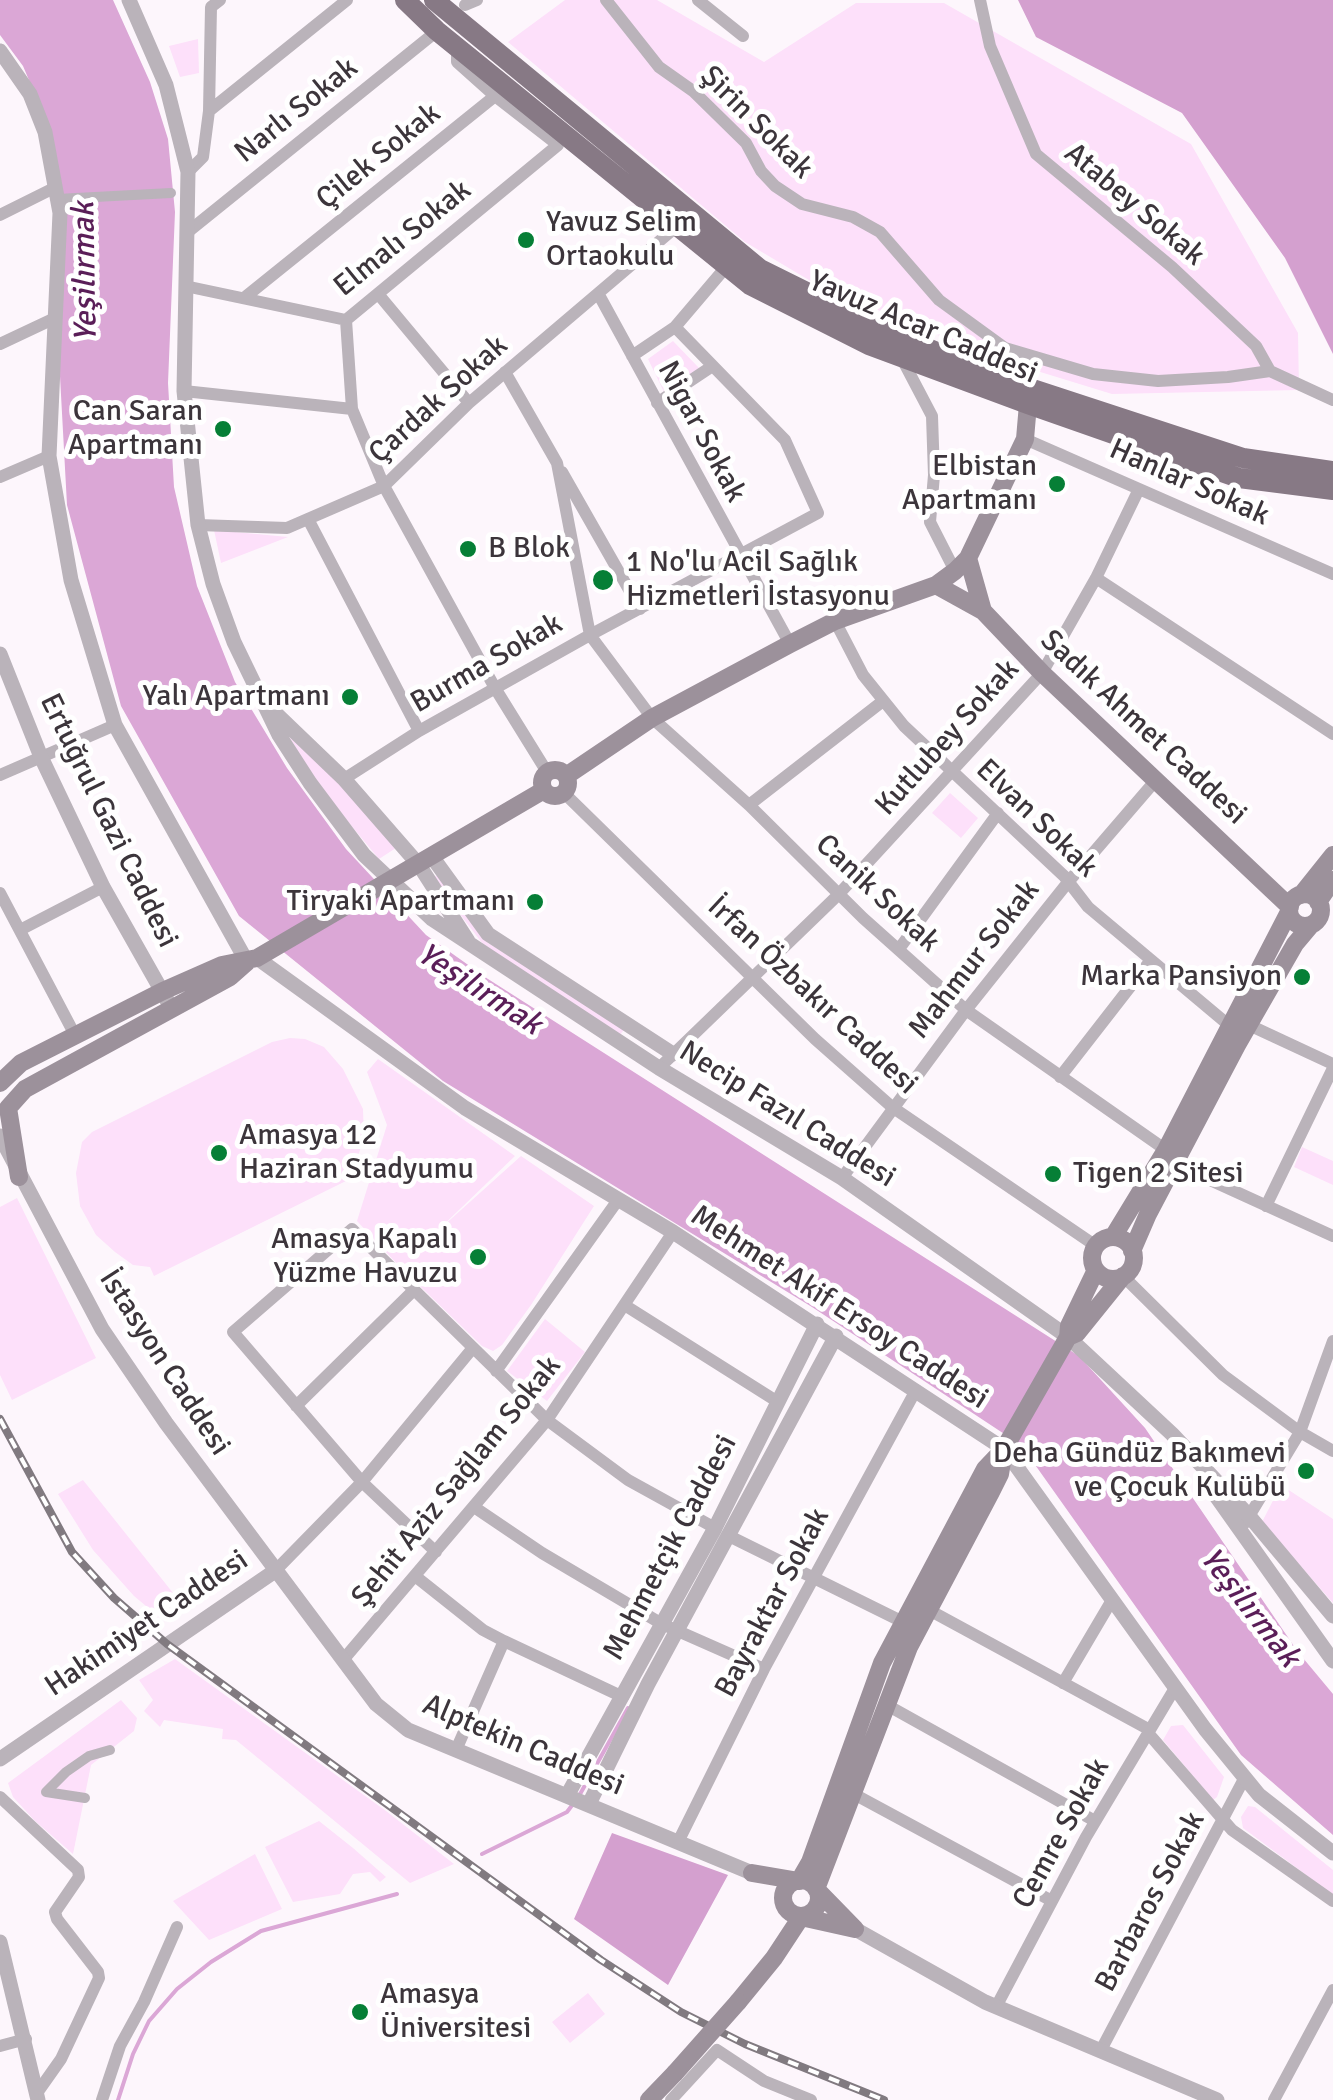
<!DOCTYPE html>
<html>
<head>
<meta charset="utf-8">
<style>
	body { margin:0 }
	canvas { display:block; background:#fdf6fc }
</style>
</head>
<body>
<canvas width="1333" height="2100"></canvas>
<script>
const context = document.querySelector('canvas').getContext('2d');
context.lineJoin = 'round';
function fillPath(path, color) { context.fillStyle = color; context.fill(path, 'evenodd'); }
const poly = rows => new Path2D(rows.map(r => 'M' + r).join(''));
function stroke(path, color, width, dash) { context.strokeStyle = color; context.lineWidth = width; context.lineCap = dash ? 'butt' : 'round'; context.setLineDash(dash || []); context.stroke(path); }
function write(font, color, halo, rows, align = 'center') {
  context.font = font + ' Signika,sans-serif'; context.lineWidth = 10; context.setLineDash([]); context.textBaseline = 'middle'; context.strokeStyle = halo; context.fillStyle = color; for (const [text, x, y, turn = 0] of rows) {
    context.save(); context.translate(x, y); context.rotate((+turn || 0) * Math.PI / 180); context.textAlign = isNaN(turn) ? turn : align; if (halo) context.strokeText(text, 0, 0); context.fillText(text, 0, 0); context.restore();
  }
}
fillPath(poly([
	[565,0,657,0,764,62,856,3,944,3,1191,144,1298,333,1299,390,1112,394,985,355,814,283,745,242,508,42],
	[198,39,199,73,180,77,169,46],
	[673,341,700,369,664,392,648,359],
	[214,530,288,537,221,563],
	[287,733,347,792,399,846,379,859,319,787],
	[950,793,978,818,961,838,932,813],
	[439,874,488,943,626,1027,620,1035,489,952,432,878],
	[290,1038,305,1039,324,1047,343,1069,363,1109,364,1138,355,1165,349,1171,352,1178,154,1276,150,1267,133,1265,115,1252,96,1235,80,1206,76,1173,82,1142,92,1132,272,1042],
	[378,1059,515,1156,432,1236,521,1156,594,1206,531,1305,502,1345,493,1351,482,1346,399,1266,357,1221,387,1125,367,1072],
	[1302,1147,1333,1161,1333,1185,1294,1167],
	[17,1198,96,1358,12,1400,0,1375,0,1207],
	[545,1319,585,1352,547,1401,507,1371],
	[83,1480,177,1598,152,1611,134,1596,93,1550,58,1494],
	[1281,1485,1333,1519,1333,1603,1262,1522],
	[175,1659,386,1811,454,1864,410,1883,236,1740,222,1739,223,1729,164,1720,160,1727,144,1711,153,1700,139,1680],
	[121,1700,137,1718,134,1731,91,1765,73,1854,35,1821,13,1797,8,1783],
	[1183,1725,1224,1777,1217,1797,1213,1800,1163,1740,1171,1726],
	[1248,1806,1255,1807,1333,1870,1333,1895,1243,1828,1241,1817],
	[319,1821,353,1848,386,1877,380,1882,370,1872,353,1874,340,1894,293,1902,265,1847],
	[255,1854,282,1909,209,1940,173,1901],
	[588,1993,605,2014,570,2043,552,2022]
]), '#fde0fa');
fillPath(poly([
	[1018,0,1333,0,1333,354,1285,258,1182,113,1036,37],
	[612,1833,728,1875,668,1985,574,1919]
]), '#d4a0cf');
fillPath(poly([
	[0,0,113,0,150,82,168,139,175,212,168,383,174,487,197,586,235,682,287,768,346,849,426,935,488,979,1079,1356,1145,1428,1298,1652,1333,1694,1333,1835,1241,1755,1021,1445,812,1307,443,1081,239,916,121,706,67,505,59,358,65,204,48,125,23,66,0,35]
]), '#dba7d6');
stroke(poly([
	[579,1796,628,1708],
	[482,1854,567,1812,573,1804],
	[118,2100,133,2054,149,2021,177,1989,211,1962,261,1931,397,1894]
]), '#dba7d6', 4);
stroke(poly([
	[57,199,171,193],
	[46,1792,66,1772,89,1756,110,1750],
	[46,1792,85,1798]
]), '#bab3ba', 10);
stroke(poly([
	[606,0,659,67,693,91,746,143,761,171,775,186,802,204,853,217,880,232,939,300,1005,348,999,378],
	[698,0,743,36],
	[980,0,990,46,1036,154,1172,267,1256,346,1270,371,1228,377,1158,381,1093,374,1005,348],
	[465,5,477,0],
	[209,111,211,7,220,0],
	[188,172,203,157,209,111,347,0],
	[0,215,56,187],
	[189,231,437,31],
	[185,286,346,320,558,145,495,96],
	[379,295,469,403],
	[599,295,790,644],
	[244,298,495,96,457,62,457,47],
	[346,320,352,409,384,486,495,688,547,772],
	[0,344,53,319],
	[632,356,675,327,726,267],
	[901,357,932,416,934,475,930,522,955,571],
	[1270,371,1333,400],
	[505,372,557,463,590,635,652,718,749,805,863,918,966,1010,1166,1150],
	[184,391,352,409],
	[657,403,711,367],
	[1025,439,1333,574],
	[562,472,640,609],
	[0,477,49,456],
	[308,519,419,731],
	[198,525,287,528,384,486,469,403,676,227],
	[1096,578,1333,734],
	[835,621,863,675,904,726,1064,876,1088,907,1231,1027],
	[0,775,115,725],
	[344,779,419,731,590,635,818,513,785,440,675,327],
	[564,793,815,1039,892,1107,1096,1246],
	[749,805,883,701],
	[0,893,76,1037],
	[20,930,103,887],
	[899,949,998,813],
	[1249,1025,1333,1064],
	[659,1068,838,895,1042,673,1096,578,1139,489],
	[1060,1077,1151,960],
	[1175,1164,1333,1236],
	[842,1178,966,1010,1069,881,1156,780],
	[1266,1206,1333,1068],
	[1123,1276,1223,1375,1300,1432,1333,1451],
	[626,1306,778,1402],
	[496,1371,618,1200],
	[296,1406,413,1291],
	[474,1507,542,1553,662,1624,764,1669],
	[1245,1523,1300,1432,1333,1341],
	[729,1536,903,1622],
	[436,1552,362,1482,233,1332,352,1229,547,1420,628,1480,715,1528],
	[275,1571,362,1482,472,1349],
	[415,1576,483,1630,504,1641],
	[929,1610,1150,1730],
	[343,1660,547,1420,673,1232],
	[1063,1683,1112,1600],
	[885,1704,1095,1821],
	[1148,1733,1232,1830,1333,1901],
	[456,1750,504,1641,623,1697],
	[852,1793,1052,1901],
	[0,1797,78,1870,79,1877,55,1912,57,1919,98,1972,99,1978,61,2059,37,2093],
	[678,1842,764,1669,916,1390],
	[996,2007,1086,1837,1175,1688],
	[0,2046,26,2039],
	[1101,2050,1245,1777],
	[102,2100,120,2046,144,2002,177,1927],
	[671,2100,717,2050,764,2081,811,2100],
	[1274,2100,1333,1990]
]), '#bab3ba', 12);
stroke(poly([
	[129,0,166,85,188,172,184,391,198,525,213,584,234,642,279,735,310,783,364,855,432,919,659,1068,842,1178,1068,1337,1172,1434,1250,1517,1333,1616],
	[0,51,30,94,45,132,60,213,49,456,71,580,115,725,247,962],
	[0,654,41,757,103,887,168,1002],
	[270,708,344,779,419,865,468,941],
	[433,858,488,934,673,1054],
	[257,958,465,1108,673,1232,1004,1449,1205,1729,1259,1795,1333,1853],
	[0,1136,102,1329,166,1423,376,1704,408,1730,752,1873],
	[1206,1482,1333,1661],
	[0,1759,275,1571],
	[568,1794,715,1528,817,1324],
	[589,1804,648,1684,836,1336],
	[855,1929,985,2002,1217,2100],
	[0,1942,38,2100]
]), '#bab3ba', 15);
stroke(poly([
	[968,558,983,611],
	[936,585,983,611,1042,673,1290,907],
	'542 783a13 13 0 1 1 26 0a13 13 0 1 1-26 0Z',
	[566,776,652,718,790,644,835,621,936,585,955,571,968,558,1025,439,1028,404],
	'1289 910a16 16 0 1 1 32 0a16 16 0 1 1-32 0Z',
	[1301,895,1333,855],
	[1318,902,1333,880],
	[0,1083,21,1063,163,991,222,965,257,958,544,790],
	[19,1177,8,1108,25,1089,230,977,247,962],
	[1113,1237,1166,1150,1289,912],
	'1092 1258a21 21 0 1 1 42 0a21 21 0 1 1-42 0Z',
	[1132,1251,1148,1214,1237,1045,1295,944,1311,925],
	[1068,1337,1077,1333,1123,1276],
	[752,1873,799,1881,810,1862,882,1663,985,1469,1004,1449,1068,1337,1069,1326,1096,1270],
	'783 1898a18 18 0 1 1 36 0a18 18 0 1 1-36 0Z',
	[855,1929,816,1889,909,1647,991,1492,1000,1474,1004,1450],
	[738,2002,774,1958,801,1917,855,1929],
	[649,2100,675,2073]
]), '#9c919b', 18);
stroke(poly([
	[405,0,437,31,750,285,869,345,1028,404,1239,478,1333,490],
	[434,0,760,269,877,327,999,378,1243,458,1333,471]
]), '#877985', 20);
const rail = poly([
	[0,1419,72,1552,114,1598,167,1644,601,1960,681,2012,745,2044,884,2100]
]);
stroke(rail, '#817a80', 8);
stroke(rail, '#fff', 4, [11]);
stroke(poly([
	[675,2073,738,2002]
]), '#9c919b', 18);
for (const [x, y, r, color] of [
	[526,240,10,"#067f36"],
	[223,429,10,"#067f36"],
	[1057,484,10,"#067f36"],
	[468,549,10,"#067f36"],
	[603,580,12,"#067f36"],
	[350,697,10,"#067f36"],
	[535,902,10,"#067f36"],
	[1302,977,10,"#067f36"],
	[219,1153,10,"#067f36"],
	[1053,1174,10,"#067f36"],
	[478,1257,10,"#067f36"],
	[1306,1471,10,"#067f36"],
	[360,2012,10,"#067f36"]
]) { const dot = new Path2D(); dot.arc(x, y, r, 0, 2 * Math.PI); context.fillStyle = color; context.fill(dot); stroke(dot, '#fff', 4); }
write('30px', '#3c353b', '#fff', [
	["Narlı Sokak",297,111,-39],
	["Şirin Sokak",756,123,45],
	["Çilek Sokak",379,157,-39],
	["Atabey Sokak",1134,205,40],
	["Elmalı Sokak",403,239,-39],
	["Yavuz Acar Caddesi",923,328,23],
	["Çardak Sokak",439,400,-42],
	["Nigar Sokak",701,432,62],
	["Hanlar Sokak",1189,483,24],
	["Burma Sokak",487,664,-30],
	["Sadık Ahmet Caddesi",1143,728,43],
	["Kutlubey Sokak",948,738,-48],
	["Elvan Sokak",1036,819,44],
	["Ertuğrul Gazi Caddesi",108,821,64],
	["Canik Sokak",877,894,43],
	["Mahmur Sokak",975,960,-52],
	["İrfan Özbakır Caddesi",812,996,43],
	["Necip Fazıl Caddesi",787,1115,32],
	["Mehmet Akif Ersoy Caddesi",839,1308,33],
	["İstasyon Caddesi",164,1363,57],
	["Şehit Aziz Sağlam Sokak",457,1482,-51],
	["Mehmetçik Caddesi",671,1548,-62],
	["Bayraktar Sokak",773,1603,-62],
	["Hakimiyet Caddesi",147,1624,-34],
	["Alptekin Caddesi",523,1746,23],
	["Cemre Sokak",1062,1834,-61],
	["Barbaros Sokak",1151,1902,-62]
]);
write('30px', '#3c353b', '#fff', [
	["Yavuz Selim",546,223,"left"],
	["Ortaokulu",546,257,"left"],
	["Can Saran",203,412],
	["Apartmanı",203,446],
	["Elbistan",1037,467],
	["Apartmanı",1037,501],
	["B Blok",488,549,"left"],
	["1 No'lu Acil Sağlık",626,563,"left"],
	["Hizmetleri İstasyonu",626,597,"left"],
	["Yalı Apartmanı",330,697],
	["Tiryaki Apartmanı",515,902],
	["Marka Pansiyon",1282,977],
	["Amasya 12",239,1136,"left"],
	["Haziran Stadyumu",239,1170,"left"],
	["Tigen 2 Sitesi",1073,1174,"left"],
	["Amasya Kapalı",458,1240],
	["Yüzme Havuzu",458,1274],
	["Deha Gündüz Bakımevi",1286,1454],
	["ve Çocuk Kulübü",1286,1488],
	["Amasya",380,1995,"left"],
	["Üniversitesi",380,2029,"left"]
], 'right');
write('italic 32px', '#5a1e58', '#fff', [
	["Yeşilırmak",86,272,-91],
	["Yeşilırmak",479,990,33],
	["Yeşilırmak",1249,1608,52]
]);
</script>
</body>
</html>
